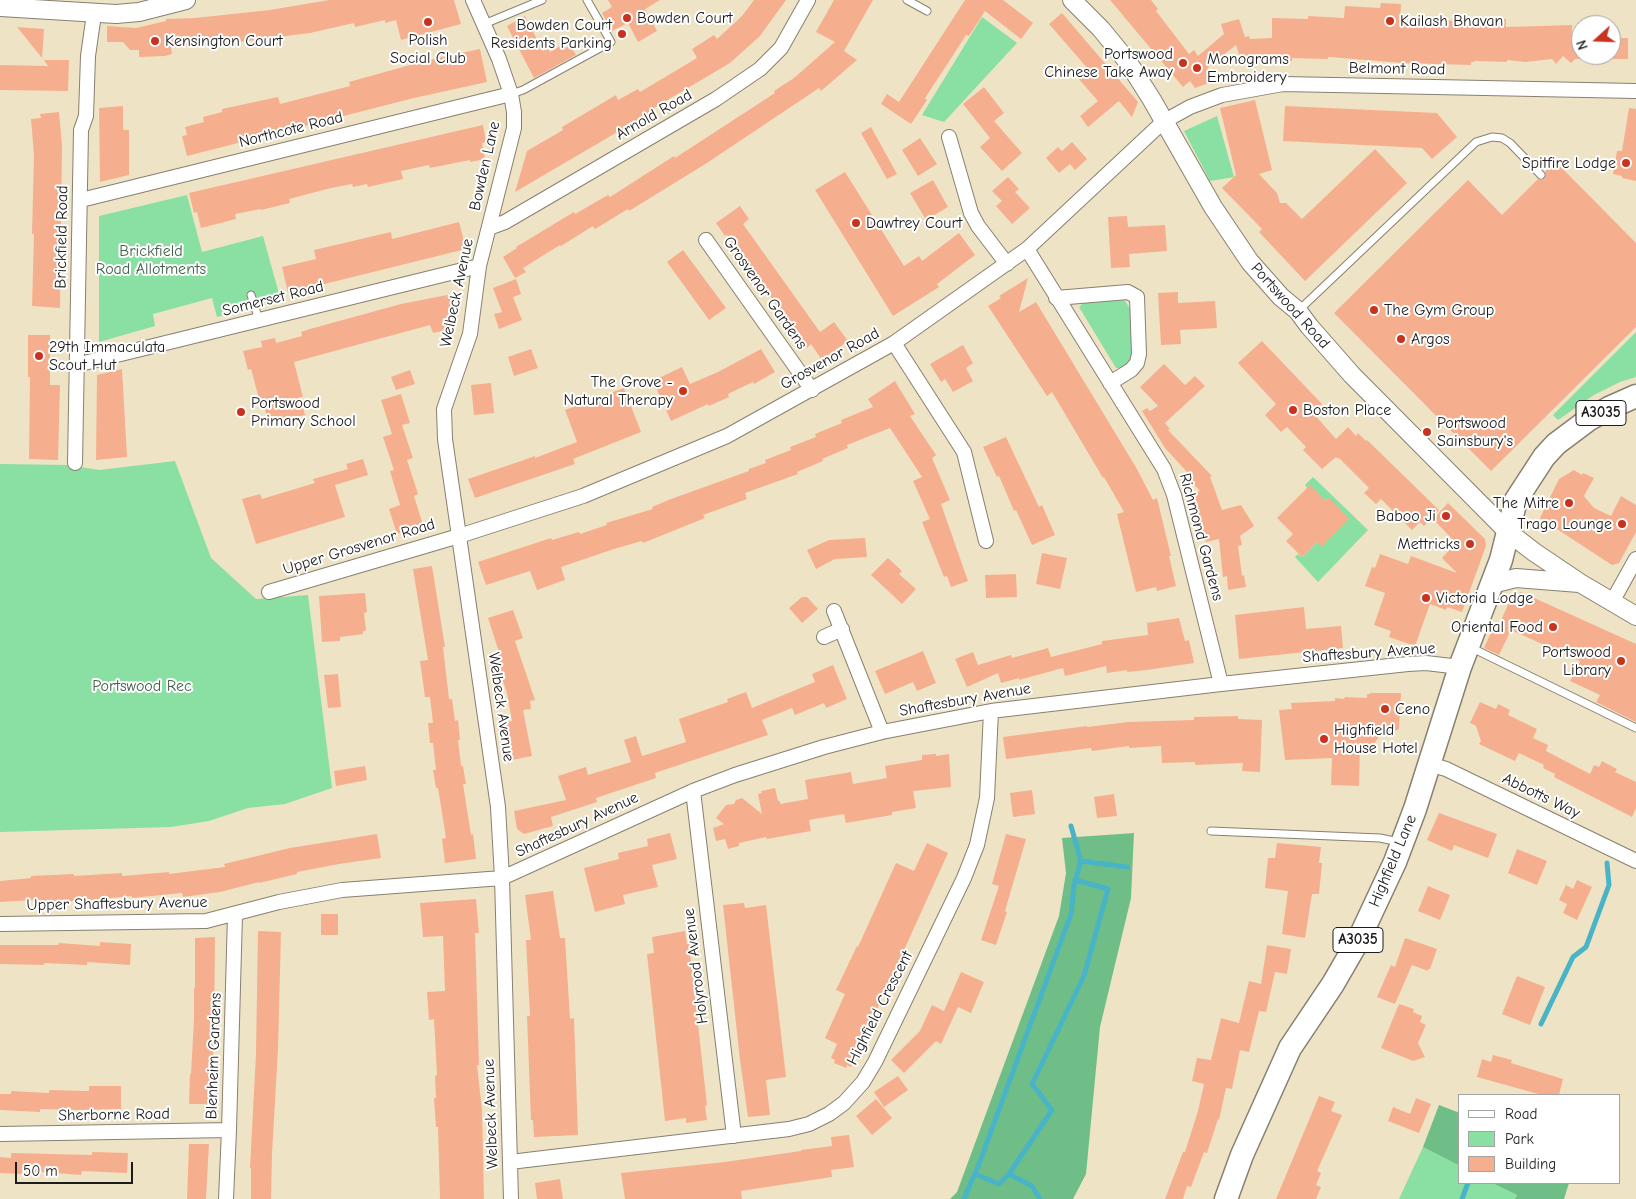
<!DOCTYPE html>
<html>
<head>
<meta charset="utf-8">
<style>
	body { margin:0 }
	#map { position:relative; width:1636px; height:1199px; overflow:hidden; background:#efe3c5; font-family:"Comic Neue",sans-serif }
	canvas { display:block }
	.legend { position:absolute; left:1458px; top:1094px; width:162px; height:90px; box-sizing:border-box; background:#fff; border:1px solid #a4a4a4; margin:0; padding:6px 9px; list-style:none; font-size:15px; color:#1c1c1c }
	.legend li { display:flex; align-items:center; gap:10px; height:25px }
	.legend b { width:25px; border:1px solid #a4a4a4 }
	.north { position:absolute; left:1571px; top:15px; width:50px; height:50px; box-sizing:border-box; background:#fff; border:1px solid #a4a4a4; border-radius:50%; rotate:250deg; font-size:14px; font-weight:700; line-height:20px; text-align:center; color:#1c1c1c }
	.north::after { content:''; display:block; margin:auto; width:18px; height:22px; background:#c8321e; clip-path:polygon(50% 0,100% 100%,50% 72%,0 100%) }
	.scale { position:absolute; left:15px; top:1162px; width:118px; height:22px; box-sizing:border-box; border:2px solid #1c1c1c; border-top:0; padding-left:6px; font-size:15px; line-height:18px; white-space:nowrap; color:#1c1c1c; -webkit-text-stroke:4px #fff; paint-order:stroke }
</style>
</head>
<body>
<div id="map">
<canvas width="1636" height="1199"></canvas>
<ul class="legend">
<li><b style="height:6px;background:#fff"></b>Road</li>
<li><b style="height:14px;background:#8adfa2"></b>Park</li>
<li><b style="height:14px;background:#f6af8e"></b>Building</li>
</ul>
<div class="north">N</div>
<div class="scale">50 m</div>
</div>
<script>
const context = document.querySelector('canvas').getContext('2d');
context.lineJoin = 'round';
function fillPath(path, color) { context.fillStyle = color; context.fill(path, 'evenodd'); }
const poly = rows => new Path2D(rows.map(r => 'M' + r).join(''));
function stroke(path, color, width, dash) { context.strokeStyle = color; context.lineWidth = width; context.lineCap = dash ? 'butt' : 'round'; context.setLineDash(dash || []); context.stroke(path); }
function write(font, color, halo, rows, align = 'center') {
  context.font = font + ' "Comic Neue",sans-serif'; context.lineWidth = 4; context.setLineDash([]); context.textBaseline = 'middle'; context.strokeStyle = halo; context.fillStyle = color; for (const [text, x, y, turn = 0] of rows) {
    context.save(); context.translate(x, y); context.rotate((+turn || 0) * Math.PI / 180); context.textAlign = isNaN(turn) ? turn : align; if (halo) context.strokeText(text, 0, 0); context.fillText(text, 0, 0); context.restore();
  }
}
fillPath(poly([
	[982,17,1017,43,944,122,922,115],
	[1217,116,1234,177,1210,181,1184,131],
	[187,195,202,252,263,236,281,301,217,317,212,298,153,314,155,326,99,342,99,216],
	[1124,300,1126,302,1131,311,1132,355,1132,360,1128,365,1122,368,1116,368,1079,307,1084,302],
	[1636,332,1636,377,1620,382,1594,395,1558,420,1553,415],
	[175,461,211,558,256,599,308,595,332,788,285,804,248,808,209,821,171,827,0,832,0,464,68,465,99,470],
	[1313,477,1368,530,1318,582,1295,557,1298,554,1302,557,1317,542,1321,546,1329,498,1325,501,1310,486,1307,488,1305,485],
	[1423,1147,1460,1166,1460,1183,1492,1183,1517,1195,1515,1199,1399,1199]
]), '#8adfa2');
fillPath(poly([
	[1134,833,1131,898,1100,1027,1086,1174,1073,1199,950,1199,957,1192,1059,916,1066,873,1062,838],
	[1439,1105,1460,1113,1460,1166,1423,1147],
	[1492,1183,1569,1183,1564,1199,1515,1199,1517,1195]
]), '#6fbe88');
stroke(poly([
	[1081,861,1127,867],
	[1541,1024,1573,957,1586,947,1609,885,1607,863],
	[975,1174,999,1184,1009,1174,1052,1110,1032,1084,1084,976,1108,889,1075,880],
	[1009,1174,1032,1186,1040,1199],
	[964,1199,979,1164,1071,914,1074,886,1081,861,1071,826],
	[1462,1199,1468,1183]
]), '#49b4c7', 5);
fillPath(poly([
	[329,0,454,0,461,24,401,40,396,20,385,23,385,20,355,27,354,23,310,33,231,43,171,48,172,54,165,56,139,57,139,50,130,50,123,42,107,42,107,26,136,28,166,21,166,19,195,18,270,10],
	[608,0,660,0,645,9,657,31,638,42,628,23,612,31,602,13,612,7],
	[754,0,786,0,760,36,730,63,654,108,655,110,515,192,527,151,563,130,562,127,616,95,618,100,638,89,640,92,697,58,692,49,714,35,717,39,742,16],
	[834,0,873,0,844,51,857,60,821,91,819,88,707,163,629,211,628,209,595,229,593,226,561,246,560,245,523,268,526,272,515,278,503,257,517,248,516,247,574,212,575,214,608,195,610,197,674,156,675,158,775,93,774,91,794,78,835,42,816,32],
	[965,0,1003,0,1033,23,1021,39,985,11,969,36,966,35,950,60,925,98,927,100,911,124,881,104,887,94,899,102],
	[1110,0,1151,0,1158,9,1156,11,1189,54,1194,50,1198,56,1224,34,1221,24,1239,19,1245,37,1249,36,1250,39,1272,38,1272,18,1308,19,1308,16,1344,18,1345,6,1380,8,1381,3,1401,4,1400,21,1426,22,1427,19,1486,23,1486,18,1506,19,1506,27,1572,25,1572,38,1581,38,1581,59,1575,59,1571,63,1563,56,1556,64,1552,59,1525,62,1507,60,1507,62,1474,61,1474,62,1471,62,1471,65,1402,63,1330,57,1328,57,1328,59,1292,58,1292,61,1269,61,1270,56,1242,64,1236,45,1207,68,1217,80,1195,88,1190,81,1183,87],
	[1062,13,1138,102,1132,117,1119,101,1088,127,1080,116,1098,101,1078,78,1088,69,1049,24],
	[525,16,543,51,548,48,550,52,562,45,564,49,570,45,576,55,534,78,507,26],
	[17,27,44,29,42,58],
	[1611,38,1628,38,1628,59,1611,59],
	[480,49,487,82,414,98,187,156,182,136,187,135,185,127,204,122,203,117,222,112,222,109,278,97,280,104,350,86,349,82,410,65,410,64],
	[44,60,69,60,68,91,0,90,0,65,48,66],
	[984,87,1004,113,994,121,1022,153,1002,171,980,147,990,138,963,104],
	[1255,100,1272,170,1259,174,1277,193,1280,203,1286,203,1302,219,1375,149,1407,183,1305,281,1259,232,1262,229,1222,188,1236,175,1220,108],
	[123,106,123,130,129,130,129,175,100,182,99,108],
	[1285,106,1437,113,1457,137,1432,159,1422,148,1283,141],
	[1629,108,1636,109,1636,181,1622,178,1622,176,1613,174,1617,151,1622,151],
	[59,112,62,146,60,308,32,306,34,234,32,234,34,155,31,119,41,118,40,114],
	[483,125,486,142,482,143,485,159,470,162,470,160,430,168,429,165,401,171,403,179,368,187,367,184,353,187,352,184,331,188,289,199,290,203,261,210,261,209,235,214,236,219,201,228,197,212,194,213,189,193],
	[871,127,897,174,887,179,861,133],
	[920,138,937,164,918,176,902,150],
	[1072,142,1087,159,1075,170,1070,164,1059,173,1046,158,1058,147,1062,151],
	[1555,161,1636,243,1636,327,1491,471,1334,313,1468,180,1502,215,1538,179,1542,180,1545,178,1545,172],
	[845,172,904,266,919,256,922,261,959,233,975,255,937,284,939,287,893,316,815,190],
	[1008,177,1019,189,1015,192,1030,208,1012,224,996,206,1002,201,992,191],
	[933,180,948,207,926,220,910,193],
	[740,206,749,219,743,224,820,332,834,322,848,341,822,360,811,344,807,348,727,235,725,236,716,223],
	[1127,216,1128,227,1165,225,1167,251,1129,254,1130,267,1111,268,1108,217],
	[459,222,466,249,288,293,282,267,316,259,314,250,391,232,392,239],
	[683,250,726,308,709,320,667,262],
	[1028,278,1019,312,1036,302,1137,469,1153,500,1157,498,1171,556,1169,556,1176,586,1157,591,1156,587,1136,592,1117,514,1124,512,1104,477,1103,478,1052,392,1047,396,988,306,1001,298,999,296],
	[516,279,521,294,513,297,522,320,499,329,494,314,502,312,493,288],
	[1178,292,1178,303,1215,301,1217,328,1180,330,1181,344,1161,345,1158,293],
	[447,295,451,298,455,311,449,312,453,329,433,333,430,325,294,362,303,397,300,397,305,415,269,424,264,406,261,406,251,369,248,370,243,351,262,347,261,341,275,338,276,343,302,336,301,332,310,329,401,304],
	[28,335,50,335,50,385,60,385,58,460,29,459,30,377,28,377],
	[1262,341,1322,404,1313,413,1336,439,1348,427,1356,436,1358,433,1366,441,1367,440,1439,510,1424,526,1420,522,1412,530,1381,499,1376,504,1364,493,1369,488,1339,458,1338,459,1336,457,1322,469,1303,450,1306,447,1287,427,1281,432,1265,415,1276,404,1238,363],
	[963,345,973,363,966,368,973,381,953,392,945,379,941,382,930,364],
	[531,349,538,368,514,376,508,357],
	[761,349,775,372,754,384,753,382,728,394,729,397,709,406,708,404,671,421,653,381,682,367,690,384,718,372],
	[1164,364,1185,385,1195,376,1205,386,1165,423,1170,429,1168,430,1212,476,1210,477,1222,510,1241,505,1254,526,1240,536,1242,545,1238,546,1242,576,1244,575,1246,587,1228,590,1227,576,1223,577,1219,539,1206,542,1191,494,1200,491,1185,474,1187,472,1165,448,1142,411,1147,408,1150,411,1158,406,1140,387],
	[122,369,127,457,96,460,97,375],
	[410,370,415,384,396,390,391,377],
	[895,381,915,414,910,416,936,455,932,458,950,500,941,504,968,581,951,587,947,576,944,577,922,522,930,519,913,481,922,477,890,428,847,445,848,448,822,459,823,461,797,472,798,474,745,493,747,499,703,515,705,518,643,543,642,541,614,549,561,567,565,580,537,590,530,571,486,585,478,562,551,538,552,540,579,532,580,534,607,525,606,523,653,509,652,507,671,499,749,471,749,469,766,463,765,460,791,450,790,447,816,437,815,434,842,423,841,420,873,407,868,399],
	[491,383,494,413,474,415,471,385],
	[624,388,641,432,573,459,575,464,475,498,468,479,521,461,535,456,535,458,577,442,565,410],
	[401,394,410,423,402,425,413,458,407,460,418,494,414,496,423,525,397,534,389,509,400,505,390,471,394,470,383,437,392,434,381,400],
	[1006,437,1039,507,1042,505,1055,535,1032,545,1016,510,1014,511,999,476,997,477,983,447],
	[363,459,368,475,335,485,345,517,256,544,242,499,260,494,262,499,315,483,313,479,348,469,346,464],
	[1574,470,1582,475,1583,473,1594,478,1584,496,1594,508,1611,516,1621,496,1636,505,1636,532,1619,563,1612,565,1540,518,1559,479],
	[1310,485,1325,501,1329,498,1349,519,1321,547,1317,542,1302,557,1286,541,1293,534,1277,518],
	[1448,503,1485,539,1486,546,1462,612,1447,607,1446,610,1430,604,1415,646,1389,637,1391,631,1374,625,1385,593,1365,586,1372,567,1375,568,1380,554,1408,564,1411,556,1457,573,1442,558,1456,543,1433,519],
	[865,538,867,557,835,559,816,569,807,550,829,540],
	[1042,553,1067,558,1060,589,1036,584],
	[888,558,902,571,899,574,916,589,902,604,871,575],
	[432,566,445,647,443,647,449,699,452,699,455,721,458,720,460,740,458,740,461,766,463,766,466,784,463,784,471,835,473,834,476,859,445,863,442,839,446,838,438,788,436,788,433,770,436,770,433,743,430,743,428,723,433,723,430,697,425,697,420,661,428,660,413,569],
	[1016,574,1017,597,986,598,985,575],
	[1521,592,1636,644,1636,722,1596,702,1600,695,1570,681,1580,661,1511,630,1499,655,1484,648,1494,626,1498,628,1511,597],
	[365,593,367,612,364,613,366,631,363,631,363,634,340,637,340,641,322,642,319,596],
	[802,597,807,597,818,609,802,623,789,608],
	[1304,607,1306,629,1341,626,1343,648,1239,659,1235,615],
	[513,610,523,638,515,641,535,700,530,701,531,709,523,710,532,756,512,760,504,722,512,721,507,693,494,654,499,652,488,618],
	[1179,618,1185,641,1189,640,1194,663,1147,670,1127,672,1127,670,1107,673,1106,666,1065,676,1063,668,1019,680,1019,678,1001,683,998,673,967,687,955,659,973,652,978,665,1011,655,1012,658,1048,648,1051,657,1102,644,1102,641,1148,635,1147,623],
	[923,651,936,683,917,691,913,682,885,694,875,671],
	[833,665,847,699,826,708,824,703,795,715,792,708,762,720,768,735,655,773,656,778,596,798,597,802,551,817,553,826,524,834,517,829,514,811,566,800,558,776,586,767,588,775,631,762,624,740,636,736,642,756,686,742,679,719,728,702,727,699,746,692,752,708,815,682,812,674],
	[338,674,341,707,328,708,324,675],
	[1370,693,1401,693,1399,729,1393,732,1382,732,1372,747,1360,747,1359,786,1331,785,1332,758,1285,760,1279,710,1292,709,1291,703,1335,701,1335,698,1344,699,1345,697,1367,698,1367,694,1370,694],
	[1480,702,1496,709,1498,704,1510,710,1508,715,1537,729,1533,738,1548,745,1546,751,1590,774,1594,765,1599,767,1602,761,1617,769,1615,772,1636,782,1636,808,1632,817,1554,777,1555,774,1543,768,1544,765,1519,753,1515,761,1479,744,1481,741,1476,726,1470,723],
	[1238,716,1238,719,1262,720,1260,772,1242,771,1243,763,1195,765,1195,762,1162,763,1161,746,1129,748,1129,746,1092,751,1091,748,1006,759,1003,737,1087,726,1087,727,1128,722,1194,720,1194,717],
	[936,754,936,756,949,754,951,787,913,791,916,808,892,812,892,815,846,823,844,814,809,820,811,831,767,839,766,837,739,843,739,846,728,849,725,839,716,841,713,828,724,824,716,818,726,805,734,804,736,800,742,798,762,814,758,794,762,793,761,791,775,788,778,801,780,801,780,804,808,799,805,780,851,772,853,784,887,778,885,766,922,760,922,755],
	[365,766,367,780,336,786,334,771],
	[1032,790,1035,814,1013,817,1010,793],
	[1114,794,1117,816,1097,818,1094,797],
	[1439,813,1497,834,1488,858,1454,845,1452,851,1427,840],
	[670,833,677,859,652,865,658,887,623,895,625,904,595,912,584,868,619,859,618,853,648,846,647,839],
	[377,834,381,858,339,864,297,872,297,874,259,883,259,882,220,892,183,897,182,893,132,898,132,896,80,901,33,902,33,900,0,902,0,881,31,878,31,876,74,874,74,876,122,873,122,876,169,872,169,874,225,867,224,864,290,848],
	[1006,834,1026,839,1005,911,1007,912,996,945,981,940,999,886,992,884],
	[927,843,948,853,851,1067,847,1065,846,1068,834,1063,835,1060,831,1058,837,1044,825,1038,845,994,836,990,857,946,858,947,896,863,914,871],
	[1277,843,1321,847,1319,863,1322,863,1319,894,1312,894,1305,938,1282,934,1288,891,1265,888,1268,858,1275,858],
	[1517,849,1547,861,1537,885,1508,873],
	[1577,880,1592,887,1577,920,1563,913,1567,904,1559,900,1566,885,1573,889],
	[1428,886,1450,895,1440,920,1418,911],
	[553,891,560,938,565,938,570,1019,574,1018,578,1135,534,1137,533,1120,531,1120,527,1016,530,1016,526,940,531,940,525,895],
	[476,899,479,933,475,933,479,1065,477,1065,482,1110,484,1199,440,1199,438,1127,436,1127,434,1098,436,1098,435,1076,437,1075,434,1019,429,1020,427,992,445,991,443,936,423,937,420,903],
	[744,903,745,908,766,905,786,1077,766,1080,770,1115,748,1117,740,1060,723,905],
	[321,914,338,914,338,935,321,935],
	[258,931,281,932,278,1049,272,1154,271,1199,251,1199,251,1168,250,1168,256,1053],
	[685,931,687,944,689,944,707,1105,705,1106,707,1120,686,1123,686,1118,665,1121,647,954,654,953,652,937],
	[215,937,214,1032,213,1062,211,1062,210,1104,189,1104,190,1074,191,1074,194,1019,194,988,195,988,195,938],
	[1405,938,1437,949,1430,969,1428,969,1428,971,1412,965,1395,1004,1377,997,1391,965,1395,967],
	[100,942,131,944,130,965,87,962,87,965,44,963,44,965,0,964,0,945,58,945,59,943,100,946],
	[1267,945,1291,949,1287,974,1275,972,1266,1012,1259,1011,1249,1052,1240,1050,1232,1089,1226,1088,1219,1120,1218,1119,1207,1153,1204,1152,1191,1187,1187,1186,1183,1199,1165,1199,1183,1152,1185,1152,1198,1111,1204,1084,1192,1081,1197,1058,1211,1060,1221,1018,1239,1023,1249,981,1261,984],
	[961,972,984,982,971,1013,958,1007,941,1044,936,1041,904,1073,891,1060,920,1031,932,1005,944,1011],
	[1517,976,1545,987,1530,1025,1502,1014],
	[1399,1004,1414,1009,1413,1012,1422,1016,1420,1022,1426,1025,1418,1043,1425,1057,1413,1061,1381,1048],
	[1493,1055,1512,1060,1511,1063,1563,1079,1559,1095,1542,1095,1477,1077,1482,1059,1491,1062],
	[898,1076,908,1090,884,1107,874,1092],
	[89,1086,121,1086,121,1109,78,1110,40,1109,40,1112,0,1110,0,1094,11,1094,11,1091,49,1093,49,1090,89,1091],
	[1319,1096,1335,1102,1331,1111,1342,1115,1317,1171,1321,1173,1316,1185,1321,1187,1316,1199,1276,1199],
	[1416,1098,1431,1104,1419,1133,1388,1121,1393,1107,1410,1114],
	[876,1099,892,1118,872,1135,856,1116],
	[849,1135,854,1167,831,1170,832,1177,741,1191,742,1199,625,1199,621,1173,725,1162,801,1151,801,1150,832,1146,831,1137],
	[189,1144,209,1144,206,1199,187,1199],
	[92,1152,128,1153,127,1173,82,1171,81,1175,41,1172,41,1175,0,1173,0,1157,11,1158,11,1153,92,1155],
	[560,1179,563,1199,537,1199,535,1183]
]), '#f6af8e');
const service = poly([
	[907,0,927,11],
	[484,24,542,0],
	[511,94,523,90,611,42,587,0],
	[251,295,259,320],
	[1298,311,1476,142,1492,137,1502,138,1510,143,1541,175],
	[1470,647,1636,728],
	[1211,831,1380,838,1399,842]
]);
const minor = poly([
	[473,0,499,59,511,94,514,112,514,128,479,266,470,334,444,409,445,439,498,807,502,878,511,1199],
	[949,137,971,213,978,226,1007,264],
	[81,200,511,94],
	[489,228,505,222,716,99,760,69,781,48,808,0],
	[706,240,812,390],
	[1027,249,1164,469,1174,495,1221,684],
	[1056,298,1128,292,1137,297,1139,354,1137,363,1131,370,1110,383],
	[894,343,964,452,986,541],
	[76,365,479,266],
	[75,463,81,130,86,116,88,56,94,14],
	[269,592,459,536,583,496,727,436,894,343,1027,249,1163,122,1190,107,1222,95,1283,84,1636,91],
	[1612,602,1636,559],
	[834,611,882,732],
	[824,637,842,629],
	[1429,764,1446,769,1636,861],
	[693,791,734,1136],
	[0,924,206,921,279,902,342,890,502,878,693,791,735,775,824,747,882,732,991,711,1221,684,1408,664,1426,663,1460,667],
	[0,1134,229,1130],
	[510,1162,789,1129,809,1124,829,1114,844,1103,863,1082,875,1062,964,878,977,845,987,798,991,711],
	[226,1199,229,1130,235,915]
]);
const tertiary = poly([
	[1072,0,1101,29,1128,62,1152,100,1213,207,1250,262,1281,297,1298,311,1309,326,1352,375,1508,532,1534,552,1580,583,1636,616],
	[0,7,116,14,139,12,186,0],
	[1492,584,1516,578,1579,583]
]);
const primary = poly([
	[1226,1199,1242,1155,1290,1048,1333,984,1359,939,1395,862,1415,809,1460,667,1501,560,1516,500,1544,457,1556,444,1588,420,1609,408,1636,396]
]);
stroke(service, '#868070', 9);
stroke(minor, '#868070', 16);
stroke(tertiary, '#868070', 20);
stroke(primary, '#868070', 25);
stroke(service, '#fff', 7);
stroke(minor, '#fff', 14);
stroke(tertiary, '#fff', 18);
stroke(primary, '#fff', 22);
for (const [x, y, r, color] of [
	[627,18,5,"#c8321e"],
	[1390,21,5,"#c8321e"],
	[428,22,5,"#c8321e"],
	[622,34,5,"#c8321e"],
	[155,41,5,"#c8321e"],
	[1183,63,5,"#c8321e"],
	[1197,68,5,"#c8321e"],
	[1626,163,5,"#c8321e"],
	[856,223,5,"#c8321e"],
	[1374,310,5,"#c8321e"],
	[1401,339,5,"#c8321e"],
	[39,356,5,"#c8321e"],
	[683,391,5,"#c8321e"],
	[1293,410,5,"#c8321e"],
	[241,412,5,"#c8321e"],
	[1427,432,5,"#c8321e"],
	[1569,503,5,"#c8321e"],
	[1446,516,5,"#c8321e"],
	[1622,524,5,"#c8321e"],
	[1470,544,5,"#c8321e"],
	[1426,598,5,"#c8321e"],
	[1553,627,5,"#c8321e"],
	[1621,661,5,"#c8321e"],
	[1385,709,5,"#c8321e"],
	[1324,739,5,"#c8321e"]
]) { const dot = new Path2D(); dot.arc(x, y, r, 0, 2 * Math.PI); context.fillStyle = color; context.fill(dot); stroke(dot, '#fff', 2); }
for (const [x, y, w] of [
	[1601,413,50],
	[1358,940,50]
]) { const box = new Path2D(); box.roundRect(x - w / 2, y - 12.5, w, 25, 4); context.fillStyle = '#fff'; context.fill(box); stroke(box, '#1c1c1c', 1); }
write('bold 15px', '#1c1c1c', null, [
	["A3035",1601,413],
	["A3035",1358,940]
]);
write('16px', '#1c1c1c', '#fff', [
	["Bowden Court",637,18],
	["Kailash Bhavan",1400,21],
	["Bowden Court",612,25,"right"],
	["Residents Parking",612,43,"right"],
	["Polish",428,40,"center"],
	["Social Club",428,58,"center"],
	["Kensington Court",165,41],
	["Portswood",1173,54,"right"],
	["Chinese Take Away",1173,72,"right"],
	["Monograms",1207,59],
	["Embroidery",1207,77],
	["Spitfire Lodge",1616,163,"right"],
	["Dawtrey Court",866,223],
	["The Gym Group",1384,310],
	["Argos",1411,339],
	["29th Immaculata",49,347],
	["Scout Hut",49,365],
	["The Grove -",673,382,"right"],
	["Natural Therapy",673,400,"right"],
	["Portswood",251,403],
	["Primary School",251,421],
	["Boston Place",1303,410],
	["Portswood",1437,423],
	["Sainsbury's",1437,441],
	["The Mitre",1559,503,"right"],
	["Baboo Ji",1436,516,"right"],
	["Trago Lounge",1612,524,"right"],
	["Mettricks",1460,544,"right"],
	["Victoria Lodge",1436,598],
	["Oriental Food",1543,627,"right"],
	["Portswood",1611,652,"right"],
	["Library",1611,670,"right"],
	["Ceno",1395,709],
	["Highfield",1334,730],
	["House Hotel",1334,748]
], 'left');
write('16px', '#1c1c1c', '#fff', [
	["Belmont Road",1397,69,1],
	["Arnold Road",654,115,-30],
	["Northcote Road",291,130,-14],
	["Bowden Lane",485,166,-77],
	["Brickfield Road",62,237,-89],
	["Welbeck Avenue",457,293,-78],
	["Grosvenor Gardens",765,293,55],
	["Somerset Road",273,299,-14],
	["Portswood Road",1290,306,48],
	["Grosvenor Road",830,359,-29],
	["Richmond Gardens",1201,537,75],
	["Upper Grosvenor Road",359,547,-17],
	["Shaftesbury Avenue",1369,653,-4],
	["Shaftesbury Avenue",965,700,-10],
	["Welbeck Avenue",501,707,82],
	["Abbotts Way",1541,796,26],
	["Shaftesbury Avenue",577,825,-25],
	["Highfield Lane",1393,861,-67],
	["Upper Shaftesbury Avenue",117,904,-1],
	["Holyrood Avenue",696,966,-97],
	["Highfield Crescent",880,1008,-63],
	["Blenheim Gardens",214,1056,-88],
	["Welbeck Avenue",491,1114,-92],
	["Sherborne Road",114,1115,-1]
]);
write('16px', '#42604b', '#fff', [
	["Brickfield",151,251],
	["Road Allotments",151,269],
	["Portswood Rec",142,686]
]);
</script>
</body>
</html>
